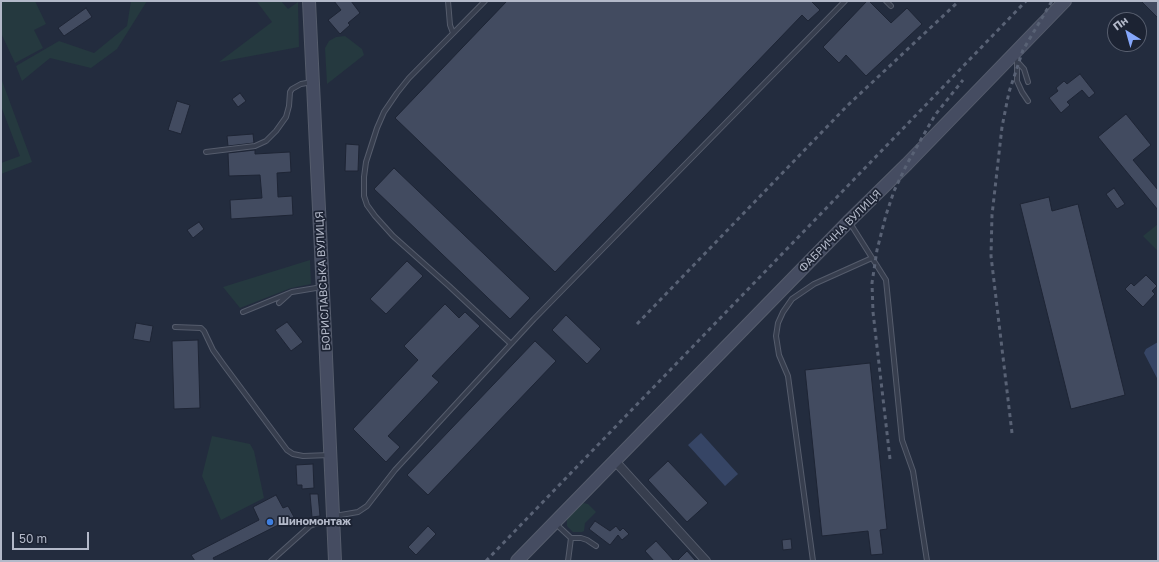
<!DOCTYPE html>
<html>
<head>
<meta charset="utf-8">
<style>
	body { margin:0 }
	#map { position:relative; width:1159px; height:562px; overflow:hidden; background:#232c3e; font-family:"Golos Text",sans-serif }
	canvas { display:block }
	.frame { position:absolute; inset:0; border:2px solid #b3b9c9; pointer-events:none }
	.north { position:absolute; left:1107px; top:12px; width:40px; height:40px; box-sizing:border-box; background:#1c2333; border:1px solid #585f6f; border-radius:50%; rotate:323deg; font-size:11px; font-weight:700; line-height:16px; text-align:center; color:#b3b9c9 }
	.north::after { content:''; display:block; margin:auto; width:14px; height:18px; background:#85a7fb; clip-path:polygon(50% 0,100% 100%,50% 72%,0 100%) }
	.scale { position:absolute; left:12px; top:532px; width:77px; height:18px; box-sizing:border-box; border:2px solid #b3b9c9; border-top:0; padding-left:5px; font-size:12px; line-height:14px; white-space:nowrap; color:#b3b9c9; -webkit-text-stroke:3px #1c2333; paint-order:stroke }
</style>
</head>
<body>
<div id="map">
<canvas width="1159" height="562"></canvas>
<div class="frame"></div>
<div class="north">Пн</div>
<div class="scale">50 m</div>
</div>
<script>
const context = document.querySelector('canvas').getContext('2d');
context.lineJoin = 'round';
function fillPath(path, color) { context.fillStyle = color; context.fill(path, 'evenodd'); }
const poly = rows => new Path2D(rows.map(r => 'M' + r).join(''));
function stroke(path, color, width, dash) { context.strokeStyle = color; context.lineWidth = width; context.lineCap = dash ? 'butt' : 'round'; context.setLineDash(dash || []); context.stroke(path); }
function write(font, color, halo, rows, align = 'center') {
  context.font = font + ' "Golos Text",sans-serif'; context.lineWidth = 3.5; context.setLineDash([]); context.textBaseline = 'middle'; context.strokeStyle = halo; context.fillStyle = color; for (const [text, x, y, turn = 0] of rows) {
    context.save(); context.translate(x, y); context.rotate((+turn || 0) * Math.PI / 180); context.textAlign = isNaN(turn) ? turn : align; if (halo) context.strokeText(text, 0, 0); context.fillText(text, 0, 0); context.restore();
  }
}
fillPath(poly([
	[1,1,35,1,46,24,34,30,43,48,15,63,1,33],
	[131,1,147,1,117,49,91,68,50,58,22,81,16,66,59,41,94,53,127,26],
	[258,1,281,1,288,9,298,2,299,47,219,62,272,22,257,2],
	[345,36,362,49,364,55,327,84,325,48,329,41,336,37],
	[1,78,32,162,1,174,1,163,20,156,1,106],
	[1158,224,1158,248,1157,250,1143,236],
	[310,260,311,284,291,288,240,308,223,287],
	[212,436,250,444,254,451,264,498,221,520,202,476],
	[583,503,588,504,596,512,585,523,584,531,582,532,573,532,567,526,567,519]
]), '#25393f');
fillPath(poly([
	[1158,342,1158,380,1144,353,1146,349],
	[701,433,738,474,725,486,688,445]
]), '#364565');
const building = poly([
	[334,1,351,1,360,13,348,23,350,25,340,34,328,20,341,10,334,1],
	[507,1,811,1,820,10,808,21,802,15,555,272,395,118,507,1],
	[867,1,869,1,891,23,907,8,922,24,866,76,846,55,839,63,823,47,867,1],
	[1141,1,1158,1,1158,18,1141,1],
	[86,8,92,17,64,36,58,28,86,8],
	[1080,74,1095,93,1089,98,1082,90,1067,102,1070,105,1061,113,1049,98,1058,91,1056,88,1064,81,1067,84,1080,74],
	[240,93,246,101,238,107,232,99,240,93],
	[177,101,190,105,181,134,168,130,177,101],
	[1126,114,1151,145,1133,160,1158,190,1158,210,1098,137,1126,114],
	[253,134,254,143,228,146,227,136,253,134],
	[346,144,359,145,358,171,345,171,346,144],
	[255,150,255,154,290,152,291,172,277,173,278,197,292,196,293,215,231,219,230,200,262,198,260,175,229,176,228,153,255,150],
	[394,168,530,298,510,319,374,189,394,168],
	[1114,188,1125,204,1117,209,1106,194,1114,188],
	[1049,197,1052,211,1078,204,1125,395,1071,409,1020,204,1049,197],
	[199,222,204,229,193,238,187,230,199,222],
	[407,261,423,276,386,314,370,299,407,261],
	[1146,275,1157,286,1152,291,1155,294,1143,307,1125,289,1131,283,1134,286,1146,275],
	[445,304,459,318,465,312,480,326,432,376,439,382,388,436,400,447,386,462,353,429,418,360,404,346,445,304],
	[566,315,601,349,587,364,552,330,566,315],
	[287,322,303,342,291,351,275,330,287,322],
	[136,323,153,326,150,342,133,339,136,323],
	[198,340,200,408,174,409,172,341,198,340],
	[535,341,556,361,428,495,407,475,535,341],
	[870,363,887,529,880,530,883,554,871,555,868,531,822,536,805,370,870,363],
	[668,461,708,503,687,522,648,480,668,461],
	[313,464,314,488,302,489,302,485,297,485,296,465,313,464],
	[310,494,318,494,320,516,312,517,310,494],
	[276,495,283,508,288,506,294,517,213,558,215,561,195,561,191,555,259,520,253,507,276,495],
	[595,521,610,531,616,526,620,531,623,528,629,534,622,540,618,535,610,545,589,529,595,521],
	[428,526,436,534,416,555,408,547,428,526],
	[791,539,792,549,783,550,782,540,791,539],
	[656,541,666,552,674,561,654,561,645,551,656,541],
	[687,551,696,561,677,561,687,551]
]);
fillPath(building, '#424b60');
stroke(building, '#1e2535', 1);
const lane = poly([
	[448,1,450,25,453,33],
	[485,1,409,78,397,93,384,112,377,128,366,162,364,177,364,196,367,205,375,216,393,236,449,286,511,344],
	[886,1,891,6],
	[1016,60,1024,69,1028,82],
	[1017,60,1017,81,1022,92,1028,101],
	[206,152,255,146,266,141,276,131,286,117,289,106,290,92,292,89,301,84,312,82],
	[850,223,886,280,902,440,913,471,927,561],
	[279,303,289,294],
	[243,312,292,292,322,287],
	[175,327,201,328,204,331,213,350,223,364,287,450,293,454,303,456,330,455],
	[335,516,358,512,367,506,395,470,534,319,845,1],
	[556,524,571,538,568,561],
	[571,538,581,538,587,540,596,546],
	[271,561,310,526,320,522,332,521],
	[813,561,788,376,779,355,776,336,778,323,783,312,792,299,814,284,872,258]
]);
const street = poly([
	[615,461,706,561]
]);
const secondary = poly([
	[309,1,325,334,335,561],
	[517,561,849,221,907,164,1065,1]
]);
stroke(lane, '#555c6c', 6);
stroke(street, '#555c6c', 10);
stroke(secondary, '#555c6c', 14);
stroke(lane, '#373e4e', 4);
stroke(street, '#373e4e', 8);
stroke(secondary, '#454c61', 12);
stroke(poly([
	[637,324,847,106,959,1],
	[1012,433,991,256,992,215,1002,127,1009,92,1023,50,1052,1],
	[890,459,873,312,872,283,877,250,886,215,894,191,907,164,935,115,963,80],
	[486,561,1026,1]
]), '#596275', 3, [4, 4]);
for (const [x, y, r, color] of [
	[270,522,4,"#3f7fe0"]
]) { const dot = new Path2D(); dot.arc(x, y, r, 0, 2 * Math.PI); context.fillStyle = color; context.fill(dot); stroke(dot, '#1c2333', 1.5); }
write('11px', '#b3b9c9', '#1c2333', [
	["ФАБРИЧНА ВУЛИЦЯ",840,231,-45],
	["БОРИСЛАВСЬКА ВУЛИЦЯ",323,281,-93]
]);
write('bold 11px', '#b3b9c9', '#1c2333', [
	["Шиномонтаж",278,522]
], 'left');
</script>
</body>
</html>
